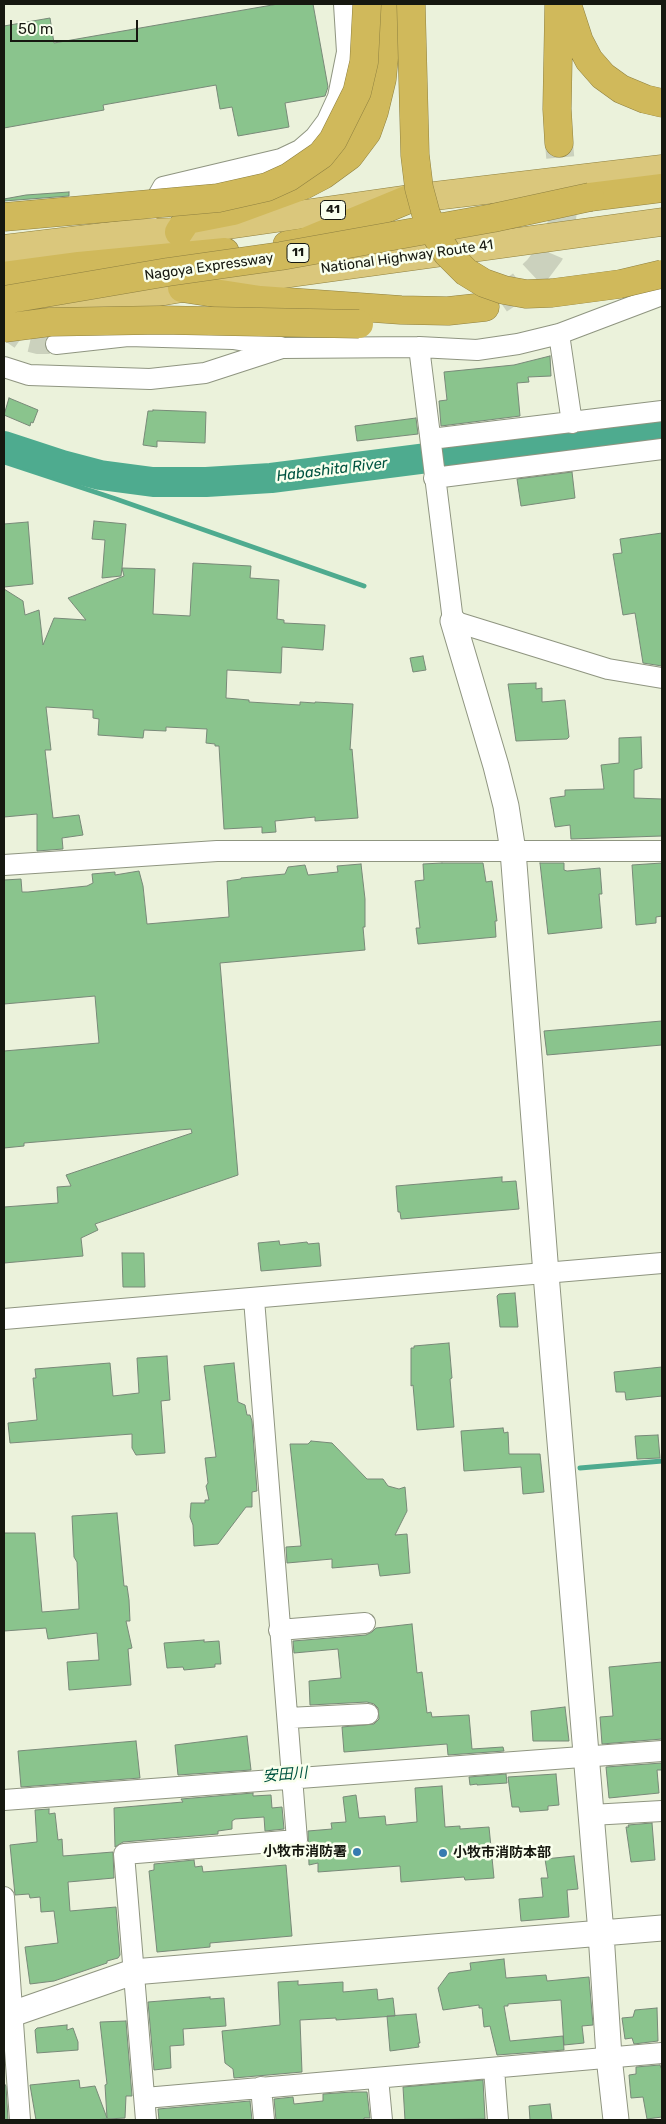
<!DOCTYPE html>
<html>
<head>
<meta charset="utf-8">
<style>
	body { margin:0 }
	#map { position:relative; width:666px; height:2124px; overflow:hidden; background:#ebf2db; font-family:Rubik,sans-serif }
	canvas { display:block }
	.frame { position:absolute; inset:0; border:5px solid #161810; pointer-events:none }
	.scale { position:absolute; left:10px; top:20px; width:128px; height:22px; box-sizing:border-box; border:2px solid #161810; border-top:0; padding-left:6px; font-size:15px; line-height:18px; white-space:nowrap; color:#161810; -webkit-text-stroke:4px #f9ffed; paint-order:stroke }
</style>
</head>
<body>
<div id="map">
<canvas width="666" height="2124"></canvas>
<div class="frame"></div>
<div class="scale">50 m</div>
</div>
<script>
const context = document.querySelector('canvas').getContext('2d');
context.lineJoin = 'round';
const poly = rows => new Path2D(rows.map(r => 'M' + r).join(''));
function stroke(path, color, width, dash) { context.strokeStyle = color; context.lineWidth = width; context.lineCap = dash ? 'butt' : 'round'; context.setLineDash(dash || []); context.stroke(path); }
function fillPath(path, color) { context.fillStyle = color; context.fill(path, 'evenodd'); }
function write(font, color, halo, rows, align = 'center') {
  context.font = font + ' Rubik,"Noto Sans JP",sans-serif'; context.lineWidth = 5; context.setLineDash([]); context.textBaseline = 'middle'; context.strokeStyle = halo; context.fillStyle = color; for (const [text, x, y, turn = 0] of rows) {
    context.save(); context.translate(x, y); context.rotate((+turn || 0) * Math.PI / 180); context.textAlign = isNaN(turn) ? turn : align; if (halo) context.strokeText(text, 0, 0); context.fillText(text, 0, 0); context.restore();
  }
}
stroke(poly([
	[4,462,116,499,364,586],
	[580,1468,662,1461]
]), '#4eab8f', 5);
stroke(poly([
	[4,446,62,465,100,475,153,482,206,482,271,478,662,428]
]), '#4eab8f', 30);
const building = poly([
	[278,4,313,4,328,87,325,96,285,103,289,127,238,136,232,107,220,109,216,85,103,105,104,110,4,128,4,26,50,18,54,43,278,4],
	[69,192,69,196,4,201,4,199,26,195,69,192],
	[550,356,551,376,528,377,529,382,517,383,520,416,441,426,439,401,447,400,444,372,514,365,550,356],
	[9,398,38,410,33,423,31,422,30,426,4,415,9,398],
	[153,410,206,412,205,443,157,441,157,447,143,445,148,411,153,411,153,410],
	[416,418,418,434,357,441,355,426,416,418],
	[572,472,575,498,521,506,517,479,572,472],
	[94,521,126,524,122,568,155,569,153,614,190,616,193,563,251,566,250,578,279,580,277,619,284,620,284,623,325,625,323,650,282,647,281,673,227,670,226,698,249,700,249,702,300,705,300,702,315,703,315,702,353,704,350,750,352,749,358,818,315,821,315,817,275,821,276,832,262,833,262,827,224,829,219,746,215,746,215,744,206,743,207,729,166,727,166,731,144,730,143,738,98,735,99,719,93,718,93,710,46,707,51,750,45,750,53,818,79,815,83,835,62,838,63,849,37,851,37,814,4,817,4,589,23,601,25,615,39,610,43,645,54,618,86,620,68,598,124,576,122,568,121,576,102,578,105,540,92,539,94,521],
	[28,522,33,584,4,587,4,524,28,522],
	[662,533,662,666,643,663,635,613,623,615,613,554,622,553,620,539,662,533],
	[423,656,426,670,413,672,410,658,423,656],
	[536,683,536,689,542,688,542,702,565,700,569,737,567,739,516,741,508,684,536,683],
	[641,737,642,768,634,770,634,798,662,799,662,836,571,839,570,825,555,827,550,798,565,796,565,790,604,789,601,765,619,763,619,738,641,737],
	[442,863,483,863,486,882,492,881,497,921,495,921,496,937,418,944,416,928,420,928,415,881,424,880,423,864,442,863],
	[540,863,564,863,564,870,567,871,600,868,602,894,599,894,602,928,548,934,540,863],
	[662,863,662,916,656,917,656,923,636,925,632,865,662,863],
	[361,864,365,899,365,927,363,927,365,950,220,963,238,1175,95,1224,98,1230,81,1238,83,1256,4,1263,4,1207,58,1203,57,1187,71,1186,66,1175,192,1133,191,1129,24,1143,24,1146,4,1148,4,1051,99,1043,95,996,4,1004,4,880,21,879,22,892,28,892,87,886,93,883,92,874,115,872,115,875,139,871,143,886,147,924,229,917,227,881,241,879,241,878,285,874,288,867,305,865,308,875,338,872,337,866,361,864],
	[662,1021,662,1045,547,1055,544,1031,662,1021],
	[502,1177,502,1182,516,1181,519,1209,401,1219,400,1212,398,1212,396,1186,502,1177],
	[279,1241,280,1245,307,1242,308,1244,319,1243,321,1266,261,1271,258,1243,279,1241],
	[122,1253,144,1253,145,1287,123,1287,122,1253],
	[515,1293,518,1327,500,1327,497,1296,499,1294,515,1293],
	[449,1343,452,1378,450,1379,454,1427,417,1430,413,1385,411,1386,411,1348,414,1348,414,1346,449,1343],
	[167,1356,170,1400,161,1401,165,1453,136,1455,132,1448,132,1434,10,1443,8,1423,37,1420,33,1378,36,1378,35,1369,110,1363,113,1396,139,1393,137,1358,167,1356],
	[234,1363,238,1402,245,1405,247,1415,250,1415,252,1421,257,1491,252,1492,252,1507,246,1507,218,1544,194,1546,193,1525,190,1517,191,1503,205,1503,205,1500,209,1500,206,1486,208,1483,205,1458,216,1457,204,1366,234,1363],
	[662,1367,662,1396,626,1400,625,1392,616,1392,614,1372,662,1367],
	[503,1428,504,1433,508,1432,509,1454,540,1454,544,1492,523,1494,521,1467,464,1471,461,1431,503,1428],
	[658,1435,660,1458,637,1459,635,1436,658,1435],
	[311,1441,332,1443,367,1479,383,1479,388,1486,399,1489,405,1487,407,1511,395,1535,407,1534,410,1573,380,1576,378,1564,332,1568,332,1559,287,1563,286,1547,301,1546,290,1444,308,1444,311,1441],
	[117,1513,124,1586,127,1586,129,1600,130,1621,126,1621,132,1648,128,1649,131,1685,69,1690,67,1662,99,1660,97,1633,48,1639,46,1628,4,1631,4,1533,35,1533,42,1612,79,1609,77,1562,74,1557,72,1516,117,1513],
	[412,1624,417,1673,422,1672,427,1713,431,1712,432,1717,469,1715,472,1749,503,1747,504,1751,448,1755,447,1744,344,1752,342,1727,374,1724,379,1719,378,1708,374,1704,367,1702,310,1705,309,1681,341,1678,338,1649,294,1653,293,1641,366,1635,372,1632,376,1628,412,1624],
	[204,1640,204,1642,219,1641,221,1664,215,1664,215,1667,184,1670,183,1667,167,1668,164,1643,204,1640],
	[662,1662,662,1739,602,1744,600,1717,613,1716,609,1667,662,1662],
	[565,1707,569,1741,533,1741,531,1711,565,1707],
	[247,1736,251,1770,178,1775,175,1745,247,1736],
	[136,1741,140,1778,21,1787,18,1751,136,1741],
	[662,1763,662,1770,657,1770,659,1793,609,1798,606,1767,662,1763],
	[506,1774,507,1783,477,1785,477,1784,470,1785,469,1777,506,1774],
	[556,1774,559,1805,548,1806,548,1810,520,1812,519,1807,512,1807,508,1777,556,1774],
	[442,1786,445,1827,460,1826,460,1829,489,1827,494,1878,465,1880,464,1877,401,1882,400,1866,318,1872,318,1863,309,1865,308,1831,332,1829,331,1823,346,1822,343,1797,356,1795,359,1818,385,1816,386,1825,417,1822,415,1788,442,1786],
	[253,1793,253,1796,271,1795,272,1808,282,1807,284,1829,265,1831,264,1817,235,1819,232,1821,232,1829,218,1831,218,1834,123,1842,115,1847,114,1808,183,1802,181,1799,253,1793],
	[49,1809,49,1814,55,1813,58,1840,62,1839,63,1856,113,1852,114,1878,68,1882,70,1911,116,1907,120,1955,118,1958,107,1961,107,1963,54,1981,30,1984,25,1947,58,1943,54,1911,41,1912,40,1897,30,1898,29,1894,15,1895,10,1845,37,1842,35,1810,49,1809],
	[652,1823,655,1860,631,1862,626,1827,629,1827,628,1825,652,1823],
	[574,1856,578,1889,567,1890,569,1917,521,1921,519,1899,543,1897,541,1878,548,1878,545,1859,574,1856],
	[194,1860,195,1867,202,1866,203,1872,286,1865,292,1936,210,1943,210,1947,157,1952,149,1871,154,1870,154,1864,194,1860],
	[504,1959,506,1978,546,1975,547,1981,589,1977,593,2025,582,2026,584,2043,564,2045,561,2000,508,2004,508,2006,504,2006,510,2041,563,2036,564,2050,497,2055,490,2026,484,2027,482,2008,479,2008,479,2005,443,2010,438,1988,449,1973,471,1970,470,1963,504,1959],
	[298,1981,298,1985,343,1982,343,1992,377,1989,378,2000,393,1998,395,2016,336,2020,336,2018,300,2020,302,2072,234,2078,233,2069,225,2063,222,2031,280,2025,278,1982,298,1981],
	[210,1997,210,1999,224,1998,226,2026,183,2029,184,2045,170,2046,171,2068,154,2070,148,2002,210,1997],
	[657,2008,658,2041,634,2044,632,2038,625,2039,622,2018,633,2017,635,2010,657,2008],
	[416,2014,420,2043,418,2043,419,2047,390,2051,387,2016,416,2014],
	[126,2021,132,2096,126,2096,125,2118,91,2120,36,2120,30,2085,79,2080,80,2088,95,2086,107,2118,105,2085,107,2084,100,2022,126,2021],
	[67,2025,67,2030,73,2028,78,2042,78,2050,37,2053,35,2030,37,2028,67,2025],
	[660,2065,662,2070,662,2117,647,2119,643,2097,631,2098,629,2075,636,2074,636,2067,660,2065],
	[483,2080,485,2119,405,2120,403,2087,483,2080],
	[4,2083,6,2086,8,2120,4,2120,4,2083],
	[352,2092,367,2092,370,2118,364,2118,364,2120,276,2120,274,2099,293,2097,294,2104,323,2101,323,2094,352,2092],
	[250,2101,252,2120,159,2120,158,2109,250,2101],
	[550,2104,552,2120,530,2120,529,2106,550,2104]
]);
fillPath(building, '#8ac48d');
stroke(building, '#788978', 1);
stroke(poly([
	[4,328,21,340,38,344,56,344]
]), '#cbd1bd', 20, [20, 10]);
stroke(poly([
	[499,300,521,285,538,269,550,253,561,227,564,202,559,143]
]), '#cbd1bd', 28, [28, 14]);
const minor = poly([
	[149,212,163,187,281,159,300,150,315,137,327,121,338,97,347,52,344,4],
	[559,334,572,423],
	[56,344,128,336,233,339,281,347],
	[419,347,453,621,608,669,662,678],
	[4,367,29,375,150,379,205,373,282,348,419,347,477,350,518,344,559,334,662,295],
	[431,439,662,411],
	[434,478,662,449],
	[4,865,217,851,662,851],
	[4,1319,662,1263],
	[279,1630,365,1623],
	[288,1718,368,1714],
	[4,1800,662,1751],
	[591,1815,662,1811],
	[4,1897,20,2120],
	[494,2069,498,2120],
	[378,2078,382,2120],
	[261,2087,264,2120],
	[145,2098,662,2053],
	[146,2120,124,1854,297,1840,254,1299]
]);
const tertiary = poly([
	[453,621,496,766,506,806,513,851,546,1274,601,1933,609,2057,616,2120],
	[4,2020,12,2014,133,1972,662,1928]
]);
const trunk = poly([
	[4,249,137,233,179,232,409,199,662,169],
	[30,314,182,288,662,222]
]);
const motorway = poly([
	[567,4,579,41,589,60,603,76,621,89,645,99,662,103],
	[559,143,557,109,559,5],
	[590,197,662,188],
	[179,232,187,220,233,211,304,185,323,175,349,156,367,132,374,112,382,79,389,4],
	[287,245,305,242,409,199],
	[4,276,79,266,225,252],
	[182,288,260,300,401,310,448,311,485,307]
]);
stroke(minor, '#8f9580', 22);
stroke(tertiary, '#8f9580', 27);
stroke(trunk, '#8f8141', 29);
stroke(motorway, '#8f8141', 29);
stroke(minor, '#fff', 20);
stroke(tertiary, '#fff', 25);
stroke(trunk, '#dac77c', 28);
stroke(motorway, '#d0b95b', 28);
const motorwayBridge = poly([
	[411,4,415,155,419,188,426,214,434,232,447,253,466,272,484,283,504,290,526,294,552,293,620,284,662,274],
	[4,217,218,198,267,187,289,177,321,155,333,140,357,92,364,62,367,4],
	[4,300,168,272,281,256,493,218,590,197],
	[4,328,50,322,161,320,359,324]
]);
stroke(motorwayBridge, '#8f8141', 29, []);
stroke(motorwayBridge, '#d0b95b', 28);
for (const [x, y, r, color] of [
	[357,1852,5,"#367bb0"],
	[443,1853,5,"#367bb0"]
]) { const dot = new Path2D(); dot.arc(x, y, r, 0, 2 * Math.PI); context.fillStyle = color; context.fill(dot); stroke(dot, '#f9ffed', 2); }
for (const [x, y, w] of [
	[333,210,25],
	[298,253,22]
]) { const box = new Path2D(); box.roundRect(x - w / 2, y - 9.5, w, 19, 4); context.fillStyle = '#f9ffed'; context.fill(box); stroke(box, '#161810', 1); }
write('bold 12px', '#161810', null, [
	["41",333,210],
	["11",298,253]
]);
write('14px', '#161810', '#f9ffed', [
	["National Highway Route 41",407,257,-8],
	["Nagoya Expressway",209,267,-8]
]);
write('bold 14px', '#161810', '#f9ffed', [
	["小牧市消防署",347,1852],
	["小牧市消防本部",453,1853,"left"]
], 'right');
write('italic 15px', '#015441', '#f9ffed', [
	["Habashita River",332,470,-7],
	["安田川",285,1775,-5]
]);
</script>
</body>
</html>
